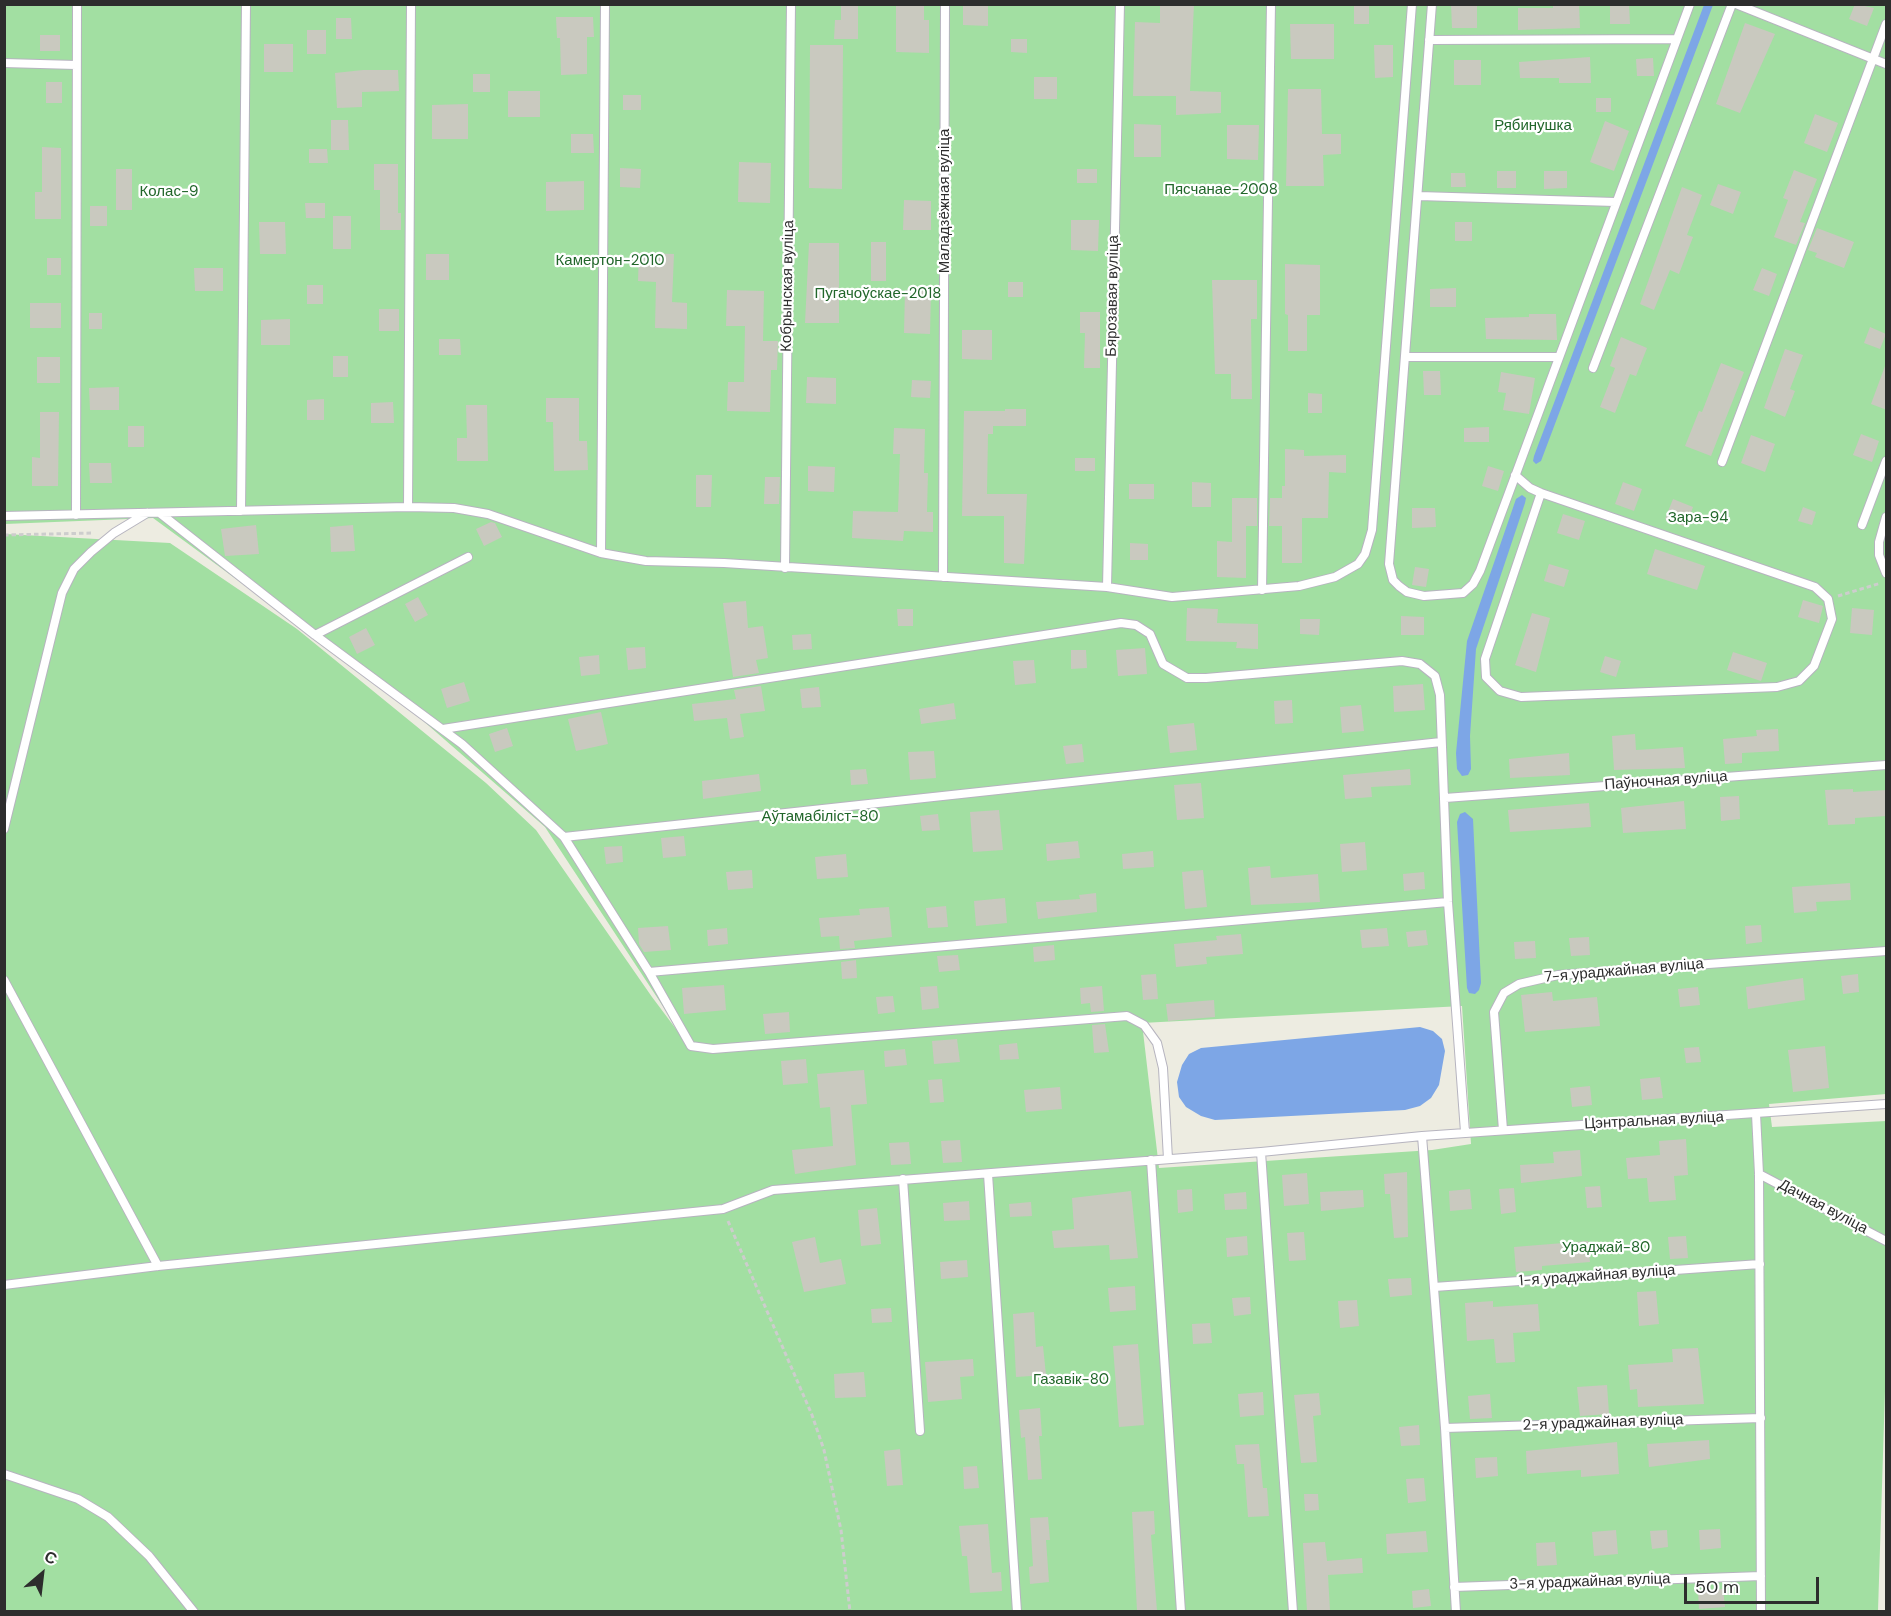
<!DOCTYPE html>
<html>
<head>
<meta charset="utf-8">
<style>
	body { margin:0 }
	#map { position:relative; width:1891px; height:1616px; overflow:hidden; background:#edece1; font-family:"DM Sans",sans-serif }
	canvas { display:block }
	.frame { position:absolute; inset:0; border:6px solid #2d2d2d; pointer-events:none }
	.north { position:absolute; left:12px; top:1544px; width:60px; height:60px; -webkit-text-stroke:4px #fff; paint-order:stroke; rotate:28deg; font-size:16px; font-weight:700; line-height:24px; text-align:center; color:#2d2d2d }
	.north::after { content:''; display:block; margin:auto; width:21px; height:27px; background:#2d2d2d; clip-path:polygon(50% 0,100% 100%,50% 72%,0 100%) }
	.scale { position:absolute; left:1684px; top:1577px; width:135px; height:27px; box-sizing:border-box; border:3px solid #2d2d2d; border-top:0; padding-left:8px; font-size:18px; line-height:21px; white-space:nowrap; color:#2d2d2d; -webkit-text-stroke:4px #fff; paint-order:stroke }
</style>
</head>
<body>
<div id="map">
<canvas width="1891" height="1616"></canvas>
<div class="frame"></div>
<div class="north">С</div>
<div class="scale">50 m</div>
</div>
<script>
const context = document.querySelector('canvas').getContext('2d');
context.lineJoin = 'round';
function fillPath(path, color) { context.fillStyle = color; context.fill(path, 'evenodd'); }
const poly = rows => new Path2D(rows.map(r => 'M' + r).join(''));
function stroke(path, color, width, dash) { context.strokeStyle = color; context.lineWidth = width; context.lineCap = dash ? 'butt' : 'round'; context.setLineDash(dash || []); context.stroke(path); }
function write(font, color, halo, rows, align = 'center') {
  context.font = font + ' "DM Sans",sans-serif'; context.lineWidth = 4.5; context.setLineDash([]); context.textBaseline = 'middle'; context.strokeStyle = halo; context.fillStyle = color; for (const [text, x, y, turn = 0] of rows) {
    context.save(); context.translate(x, y); context.rotate((+turn || 0) * Math.PI / 180); context.textAlign = isNaN(turn) ? turn : align; if (halo) context.strokeText(text, 0, 0); context.fillText(text, 0, 0); context.restore();
  }
}
fillPath(poly([
	[4,5,1886,5,1886,1094,1769,1104,1772,1127,1886,1121,1886,1360,1878,1611,5,1611,5,534,170,543,297,629,486,783,536,830,652,997,691,1049,545,827,390,692,153,518,5,524],
	[1462,1006,1471,1144,1432,1150,1159,1168,1142,1023]
]), '#a2dfa2');
fillPath(poly([
	[1704,5,1713,5,1541,461,1536,464,1533,461,1534,456],
	[1522,495,1526,498,1525,503,1476,649,1470,736,1471,769,1468,775,1462,776,1457,769,1456,753,1467,641,1516,499],
	[1465,812,1473,819,1481,983,1479,990,1475,994,1469,993,1467,988,1457,822,1460,814],
	[1420,1027,1433,1031,1442,1039,1445,1051,1439,1085,1431,1098,1420,1106,1405,1110,1215,1120,1201,1116,1186,1107,1179,1097,1177,1082,1182,1065,1189,1054,1201,1048]
]), '#7da6e6');
fillPath(poly([
	[841,4,858,4,858,39,834,39,835,20,841,20],
	[896,4,924,4,924,20,929,20,929,53,896,52],
	[963,4,988,4,988,26,963,25],
	[1160,4,1194,4,1190,91,1221,92,1221,113,1176,115,1176,96,1133,96,1135,22,1160,23],
	[1354,4,1369,4,1369,24,1354,24],
	[1451,4,1477,4,1477,28,1452,28],
	[1553,4,1579,4,1580,28,1518,30,1518,8,1553,8],
	[1610,4,1629,4,1630,24,1610,24],
	[1855,4,1874,8,1867,26,1849,19],
	[556,17,593,17,594,37,587,37,587,74,561,75,560,38,557,38],
	[336,18,351,18,352,39,336,39],
	[1745,23,1775,34,1740,113,1716,104],
	[1290,24,1334,24,1334,59,1291,59],
	[307,30,326,30,326,54,307,54],
	[40,35,60,35,60,51,40,51],
	[1011,39,1027,39,1027,53,1011,52],
	[264,44,293,44,293,72,264,72],
	[810,45,843,45,842,189,809,188],
	[1374,45,1393,45,1393,77,1375,78],
	[1590,57,1591,83,1559,83,1559,78,1520,78,1519,62],
	[1653,58,1654,76,1637,76,1636,59],
	[1454,60,1481,60,1481,85,1454,85],
	[363,70,398,70,399,91,362,92,362,107,337,108,335,73],
	[473,74,490,74,490,92,473,92],
	[1034,77,1057,77,1057,99,1034,99],
	[46,82,62,82,62,103,46,103],
	[1288,89,1321,89,1322,134,1341,134,1341,154,1323,155,1324,186,1286,186],
	[508,91,540,91,540,117,508,117],
	[623,95,641,95,641,110,623,110],
	[1596,98,1611,98,1611,112,1596,112],
	[468,104,468,139,432,139,432,105],
	[1815,114,1838,123,1827,152,1804,143],
	[331,120,348,120,349,150,331,150],
	[1605,121,1629,131,1614,171,1590,162],
	[1134,124,1161,125,1161,157,1134,157],
	[1227,125,1259,125,1258,160,1227,159],
	[571,134,593,134,594,153,571,153],
	[42,147,61,148,61,219,35,219,35,192,42,192],
	[309,149,327,149,328,163,309,163],
	[739,162,771,163,770,203,738,202],
	[374,164,398,164,398,213,401,213,401,230,380,230,380,190,374,190],
	[620,168,641,169,640,188,620,187],
	[116,169,132,169,132,210,116,210],
	[1077,169,1097,169,1097,183,1077,183],
	[1794,170,1817,179,1800,222,1805,223,1796,245,1774,237,1788,200,1783,198],
	[1497,171,1516,171,1516,188,1497,188],
	[1544,171,1567,171,1567,188,1544,189],
	[1451,173,1465,173,1466,187,1451,187],
	[584,181,584,210,546,211,546,182],
	[1718,184,1741,192,1733,214,1710,205],
	[1682,187,1702,195,1687,235,1693,237,1679,274,1670,270,1654,310,1640,304],
	[904,200,931,201,931,230,903,230],
	[305,203,325,203,325,218,306,218],
	[90,206,107,206,107,226,90,226],
	[333,216,351,216,351,249,333,249],
	[1071,220,1099,220,1098,251,1071,250],
	[259,222,285,222,286,254,260,254],
	[1455,222,1472,222,1472,241,1455,241],
	[1817,228,1854,242,1844,268,1815,257,1817,253,1808,250],
	[871,242,886,242,886,281,871,281],
	[809,243,839,243,839,323,805,323],
	[639,253,674,254,672,302,687,303,687,329,655,328,656,282,638,281],
	[426,254,449,254,449,280,426,280],
	[47,258,61,258,61,275,47,275],
	[1285,264,1320,265,1320,315,1307,315,1307,351,1288,351,1288,315,1285,314],
	[194,268,223,268,223,291,195,291],
	[1762,268,1777,274,1769,296,1753,290],
	[1212,280,1257,280,1257,319,1251,319,1252,399,1231,399,1231,374,1215,374],
	[1008,282,1023,282,1023,297,1008,297],
	[307,285,323,285,323,304,307,304],
	[1456,288,1456,307,1430,307,1430,289],
	[727,290,764,291,763,341,778,341,777,370,771,370,770,412,727,411,728,382,744,382,745,326,726,326],
	[905,290,931,291,930,334,904,333],
	[30,303,61,303,61,328,30,328],
	[379,309,399,309,399,331,379,331],
	[1080,312,1100,312,1100,368,1084,368,1085,333,1080,333],
	[89,313,102,313,102,329,89,329],
	[1529,314,1556,314,1557,340,1486,339,1485,318,1529,317],
	[290,319,290,345,261,345,261,320],
	[1870,327,1886,334,1880,349,1864,343],
	[962,330,992,330,992,360,962,359],
	[1621,337,1647,348,1636,376,1630,374,1615,413,1600,407,1615,368,1610,366],
	[439,339,460,339,461,355,439,355],
	[1785,349,1803,355,1790,389,1795,391,1785,417,1764,408],
	[333,356,348,356,348,377,333,377],
	[37,357,60,357,60,383,37,383],
	[1721,363,1744,372,1711,456,1685,446,1699,411,1702,412],
	[1885,366,1887,366,1887,410,1871,404],
	[1423,371,1440,371,1441,395,1424,395],
	[1501,372,1535,378,1529,414,1503,410,1506,393,1498,392],
	[807,377,836,378,836,404,806,403],
	[912,380,931,381,930,398,911,397],
	[119,387,119,410,90,410,89,388],
	[1308,393,1322,394,1322,413,1308,413],
	[546,398,579,398,579,441,587,441,588,470,554,471,553,422,546,422],
	[324,399,324,420,307,420,307,400],
	[393,402,394,423,371,423,371,403],
	[466,405,487,405,488,461,457,461,457,438,467,438],
	[1005,409,1026,409,1026,426,993,426,993,434,988,434,987,494,1027,494,1024,564,1004,563,1004,516,962,516,964,411,1005,411],
	[40,412,59,412,58,486,32,486,32,457,40,458],
	[128,426,144,426,144,447,128,447],
	[1489,427,1489,442,1464,442,1464,428],
	[894,428,925,429,924,473,928,473,927,512,933,512,933,532,904,531,903,541,852,538,853,511,898,512,900,454,893,454],
	[1861,434,1879,441,1872,462,1853,455],
	[1751,435,1775,444,1765,472,1741,463],
	[1285,449,1304,450,1304,456,1346,455,1346,473,1329,472,1328,518,1302,518,1302,563,1282,563,1282,526,1269,526,1270,498,1282,498,1282,486,1285,486],
	[1075,458,1095,458,1095,471,1075,471],
	[89,463,111,463,112,483,90,483],
	[808,466,835,467,834,492,808,491],
	[1488,466,1504,471,1498,491,1482,486],
	[696,475,712,475,711,507,696,507],
	[765,477,780,477,779,504,764,504],
	[1192,482,1211,483,1211,507,1192,507],
	[1623,482,1642,489,1634,511,1615,504],
	[1129,484,1154,484,1154,499,1129,499],
	[1232,498,1257,498,1257,526,1246,526,1246,578,1217,577,1217,541,1232,542],
	[1673,499,1693,507,1686,527,1665,519],
	[1803,507,1816,512,1812,525,1798,521],
	[1412,508,1435,508,1436,527,1412,528],
	[1563,514,1585,521,1579,540,1557,533],
	[491,522,495,523,502,537,484,546,476,529],
	[256,525,259,554,225,556,221,529],
	[353,525,355,551,331,552,330,527],
	[1130,543,1148,544,1148,560,1130,560],
	[1655,549,1705,566,1697,590,1647,574],
	[1549,564,1569,570,1564,587,1544,581],
	[1415,567,1429,569,1426,587,1412,585],
	[418,597,428,615,415,622,405,604],
	[1803,600,1823,606,1819,623,1798,617],
	[746,601,748,628,763,626,768,658,756,660,759,673,733,677,723,603],
	[1187,608,1218,609,1217,623,1258,624,1258,649,1236,648,1237,642,1186,641],
	[1852,608,1874,610,1872,635,1850,633],
	[897,609,913,609,913,626,898,626],
	[1532,613,1550,618,1536,672,1515,665],
	[1401,616,1424,617,1424,635,1401,635],
	[1300,619,1320,619,1319,635,1300,634],
	[366,628,375,645,357,654,349,637],
	[811,634,812,649,793,650,792,635],
	[645,647,646,668,628,670,626,648],
	[1145,648,1147,674,1118,676,1116,650],
	[1071,650,1086,650,1087,668,1071,669],
	[1733,652,1767,663,1761,681,1727,670],
	[599,655,600,674,581,676,579,657],
	[1605,656,1621,661,1616,677,1600,672],
	[1034,660,1036,683,1015,685,1013,661],
	[464,682,470,701,447,708,441,689],
	[1423,684,1425,710,1394,712,1393,686],
	[761,686,765,711,740,714,744,737,730,739,727,718,694,721,692,704,736,699,734,690],
	[819,687,821,707,802,708,800,689],
	[1292,700,1293,723,1275,724,1274,701],
	[954,703,956,719,921,724,919,709],
	[1361,705,1364,731,1342,733,1340,707],
	[601,712,608,744,576,751,568,719],
	[1194,723,1197,750,1170,753,1167,726],
	[507,728,513,746,495,752,489,734],
	[1778,729,1779,751,1742,753,1742,763,1725,764,1723,739,1757,736,1756,730],
	[1635,734,1636,750,1683,747,1685,768,1614,770,1612,736],
	[1082,744,1084,762,1066,764,1063,746],
	[934,751,936,778,910,780,908,752],
	[1569,753,1570,775,1510,778,1509,759],
	[866,769,868,784,851,785,850,770],
	[1410,769,1411,785,1371,787,1372,797,1345,799,1343,775],
	[759,774,761,791,703,799,702,781],
	[1201,783,1204,818,1177,820,1174,785],
	[1853,789,1853,792,1887,790,1887,816,1855,818,1855,824,1828,825,1825,790],
	[1739,796,1740,819,1721,821,1720,797],
	[1684,801,1686,829,1623,833,1621,808],
	[1589,803,1591,827,1510,832,1508,810],
	[999,810,1003,850,973,852,970,812],
	[938,814,940,830,922,831,920,816],
	[684,836,686,856,663,858,661,838],
	[1078,841,1080,858,1047,861,1046,844],
	[1365,842,1367,870,1342,872,1340,844],
	[622,846,623,862,606,864,604,847],
	[1153,851,1154,867,1123,869,1122,854],
	[846,854,848,877,817,879,815,857],
	[1270,866,1271,878,1318,874,1320,902,1251,905,1248,868],
	[752,870,753,888,728,890,726,872],
	[1203,870,1207,907,1185,909,1182,872],
	[1424,872,1425,889,1404,891,1403,874],
	[1850,883,1851,900,1816,902,1817,911,1794,913,1792,887],
	[1096,893,1097,912,1038,919,1036,902,1080,899,1079,895],
	[1005,898,1007,923,976,926,974,901],
	[946,906,948,927,928,928,926,908],
	[889,907,892,937,854,941,855,948,840,949,839,936,821,937,819,918,860,915,859,909],
	[1761,925,1762,942,1746,944,1745,926],
	[668,926,671,950,644,952,639,944,638,928],
	[727,928,728,944,708,946,707,930],
	[1387,928,1389,946,1362,948,1360,930],
	[1426,930,1428,945,1408,947,1406,932],
	[1241,934,1243,954,1206,957,1207,964,1176,967,1174,944,1217,940,1216,936],
	[1589,937,1590,955,1571,956,1569,938],
	[1535,941,1536,958,1515,959,1514,942],
	[1054,945,1055,960,1034,962,1033,947],
	[958,955,960,970,939,972,937,956],
	[856,960,857,978,842,979,841,962],
	[1156,974,1158,999,1143,1000,1141,975],
	[1858,974,1859,992,1843,994,1841,976],
	[1803,978,1805,1000,1748,1009,1746,987],
	[724,985,726,1010,684,1014,682,988],
	[937,986,939,1008,922,1010,920,987],
	[1102,986,1104,1011,1091,1012,1090,1003,1081,1004,1080,988],
	[1698,987,1700,1005,1680,1007,1678,989],
	[1552,992,1553,1001,1597,997,1600,1026,1525,1032,1521,995],
	[893,996,895,1012,878,1014,876,997],
	[1214,1000,1215,1017,1168,1021,1166,1004],
	[789,1012,790,1032,765,1034,763,1014],
	[1105,1024,1109,1052,1094,1053,1092,1025],
	[957,1039,960,1062,934,1064,932,1041],
	[1017,1043,1019,1059,1000,1060,999,1045],
	[1825,1046,1829,1088,1793,1092,1788,1050],
	[1699,1047,1701,1062,1686,1063,1684,1048],
	[905,1049,907,1065,885,1067,884,1051],
	[806,1059,808,1083,783,1085,781,1061],
	[864,1070,867,1104,851,1105,856,1165,795,1174,792,1150,833,1146,830,1107,820,1108,817,1074],
	[1660,1077,1663,1098,1642,1100,1640,1079],
	[942,1079,944,1102,930,1103,928,1080],
	[1590,1086,1592,1105,1572,1107,1570,1088],
	[1060,1087,1062,1109,1026,1112,1024,1090],
	[1686,1139,1688,1175,1674,1176,1676,1200,1649,1202,1647,1178,1628,1179,1626,1158,1660,1155,1659,1141],
	[960,1140,962,1162,943,1163,941,1141],
	[909,1142,911,1164,891,1165,889,1143],
	[1580,1150,1582,1176,1521,1183,1520,1165,1554,1163,1553,1152],
	[1407,1172,1408,1237,1394,1238,1390,1194,1385,1194,1384,1174],
	[1307,1173,1309,1204,1284,1206,1282,1175],
	[1600,1186,1602,1207,1587,1208,1585,1187],
	[1514,1188,1516,1212,1501,1214,1499,1189],
	[1192,1189,1193,1211,1178,1213,1177,1190],
	[1470,1189,1472,1209,1450,1211,1449,1191],
	[1363,1190,1364,1207,1321,1211,1320,1192],
	[1131,1191,1138,1258,1110,1260,1109,1245,1054,1248,1052,1231,1074,1229,1072,1198],
	[1246,1192,1247,1209,1225,1210,1224,1194],
	[969,1201,970,1220,944,1221,943,1203],
	[1031,1202,1032,1216,1010,1217,1009,1204],
	[877,1208,881,1244,861,1246,858,1210],
	[1304,1232,1306,1260,1289,1261,1287,1233],
	[1247,1236,1248,1255,1227,1257,1226,1238],
	[1686,1236,1688,1258,1670,1259,1668,1237],
	[815,1237,820,1263,841,1259,846,1284,804,1292,792,1242],
	[1588,1241,1590,1262,1542,1266,1542,1270,1516,1272,1514,1247],
	[967,1260,968,1277,941,1279,940,1262],
	[1411,1278,1412,1295,1390,1297,1388,1279],
	[1135,1286,1136,1310,1110,1312,1108,1288],
	[1656,1291,1659,1324,1639,1326,1637,1292],
	[1250,1297,1251,1314,1234,1316,1232,1298],
	[1357,1300,1359,1326,1340,1328,1338,1301],
	[1493,1301,1493,1307,1538,1304,1540,1331,1513,1333,1515,1362,1496,1363,1494,1339,1467,1341,1465,1303],
	[891,1308,892,1322,872,1323,871,1309],
	[1034,1312,1036,1347,1043,1346,1046,1375,1016,1377,1013,1314],
	[1210,1323,1212,1343,1193,1344,1192,1324],
	[1138,1344,1144,1425,1119,1427,1113,1346],
	[1698,1348,1704,1404,1638,1407,1637,1389,1630,1390,1628,1365,1673,1362,1672,1349],
	[973,1359,974,1376,960,1377,962,1399,928,1402,925,1362],
	[864,1372,866,1397,835,1398,834,1374],
	[1607,1385,1609,1414,1580,1416,1577,1387],
	[1263,1392,1264,1415,1240,1417,1238,1394],
	[1319,1393,1321,1415,1313,1416,1317,1462,1301,1463,1294,1395],
	[1490,1394,1492,1418,1470,1419,1468,1396],
	[1040,1408,1042,1436,1039,1436,1042,1479,1028,1480,1025,1437,1021,1438,1019,1410],
	[1419,1425,1420,1445,1401,1446,1399,1427],
	[1709,1440,1710,1459,1649,1467,1647,1444],
	[1617,1442,1619,1474,1581,1477,1581,1470,1527,1474,1526,1451],
	[1259,1444,1263,1488,1267,1488,1269,1516,1248,1517,1244,1464,1237,1464,1235,1445],
	[900,1449,903,1485,887,1486,884,1451],
	[1497,1457,1498,1476,1476,1478,1475,1458],
	[977,1466,979,1488,964,1489,963,1467],
	[1424,1478,1426,1501,1408,1503,1406,1479],
	[1304,1494,1318,1494,1319,1510,1305,1511],
	[1154,1511,1155,1534,1151,1535,1157,1611,1137,1611,1132,1512],
	[1048,1517,1050,1540,1046,1540,1049,1582,1030,1584,1029,1567,1033,1566,1030,1518],
	[988,1524,992,1573,1001,1572,1002,1591,970,1593,967,1556,962,1556,959,1526],
	[1720,1529,1721,1548,1700,1550,1699,1530],
	[1616,1530,1618,1554,1594,1556,1592,1532],
	[1667,1530,1668,1547,1652,1549,1650,1531],
	[1426,1531,1428,1552,1387,1554,1386,1534],
	[1325,1542,1327,1561,1362,1558,1363,1573,1328,1575,1330,1611,1307,1611,1303,1543],
	[1555,1542,1557,1565,1537,1566,1536,1543],
	[1429,1589,1431,1606,1413,1608,1412,1591],
	[1723,1589,1725,1607,1699,1609,1698,1591]
]), '#c9c9bf');
const lane = poly([
	[1432,4,1389,564,1393,580,1399,586,1407,592,1424,596,1463,593,1473,584,1480,571,1690,4],
	[1736,4,1886,64],
	[1429,40,1677,39],
	[4,63,76,65],
	[1419,196,1615,202],
	[1406,357,1558,357],
	[1593,368,1732,4],
	[1722,462,1886,24],
	[1515,475,1530,488,1541,493,1815,587,1828,599,1832,619,1814,666,1799,681,1777,687,1521,697,1500,691,1486,677,1485,659,1541,493],
	[408,507,411,4],
	[241,511,246,4],
	[161,514,315,635,462,744,564,837,649,972,691,1046,713,1049,1127,1016,1144,1025,1157,1043,1163,1068,1168,1159],
	[76,515,77,4],
	[4,516,408,507,454,508,488,514,601,553,646,561,724,563,1107,587,1172,597,1299,586,1335,577,1358,564,1365,554,1372,530,1412,4],
	[1886,517,1879,542,1879,555,1886,573],
	[1862,525,1886,461],
	[601,553,605,4],
	[785,568,791,4],
	[943,577,945,4],
	[1107,587,1120,4],
	[1262,590,1271,4],
	[315,635,468,557],
	[443,729,1121,623,1136,625,1150,634,1163,664,1187,678,1206,678,1402,661,1420,664,1435,676,1440,695,1448,902,1465,1132],
	[1445,798,1886,765],
	[4,829,62,593,74,569,91,552,114,533,147,513],
	[564,837,1441,742],
	[649,972,1448,902],
	[4,980,158,1266],
	[1756,1114,1759,1174,1761,1612],
	[1503,1130,1494,1012,1504,993,1519,984,1558,975,1886,951],
	[1422,1136,1445,1428,1456,1612],
	[1261,1152,1293,1612],
	[1151,1160,1181,1612],
	[988,1174,1017,1612],
	[1759,1174,1886,1241],
	[903,1179,920,1431],
	[4,1285,158,1266,723,1209,773,1190,1261,1152,1422,1136,1886,1104],
	[1434,1287,1760,1264],
	[1445,1428,1761,1418],
	[4,1474,78,1499,108,1517,149,1556,194,1612],
	[1454,1587,1761,1576]
]);
stroke(lane, '#b6b4bf', 10);
stroke(poly([
	[4,535,93,533],
	[1838,596,1881,583],
	[728,1221,812,1415,824,1450,841,1530,850,1612]
]), '#cdcdcd', 3, [4.5, 3]);
stroke(lane, '#fff', 8);
write('15px', '#21662a', '#fff', [
	["Рябинушка",1533,126],
	["Пясчанае-2008",1221,190],
	["Колас-9",169,192],
	["Камертон-2010",610,261],
	["Пугачоўскае-2018",878,294],
	["Зара-94",1698,518],
	["Аўтамабіліст-80",820,817],
	["Ураджай-80",1606,1248],
	["Газавік-80",1071,1380]
]);
write('15px', '#2d2d2d', '#fff', [
	["Маладзёжная вуліца",945,201,-90],
	["Кобрынская вуліца",788,286,-89],
	["Бярозавая вуліца",1113,296,-89],
	["Паўночная вуліца",1666,781,-4],
	["7-я ураджайная вуліца",1624,971,-5],
	["Цэнтральная вуліца",1654,1121,-3],
	["Дачная вуліца",1823,1207,28],
	["1-я ураджайная вуліца",1597,1276,-4],
	["2-я ураджайная вуліца",1603,1423,-2],
	["3-я ураджайная вуліца",1590,1582,-2]
]);
</script>
</body>
</html>
